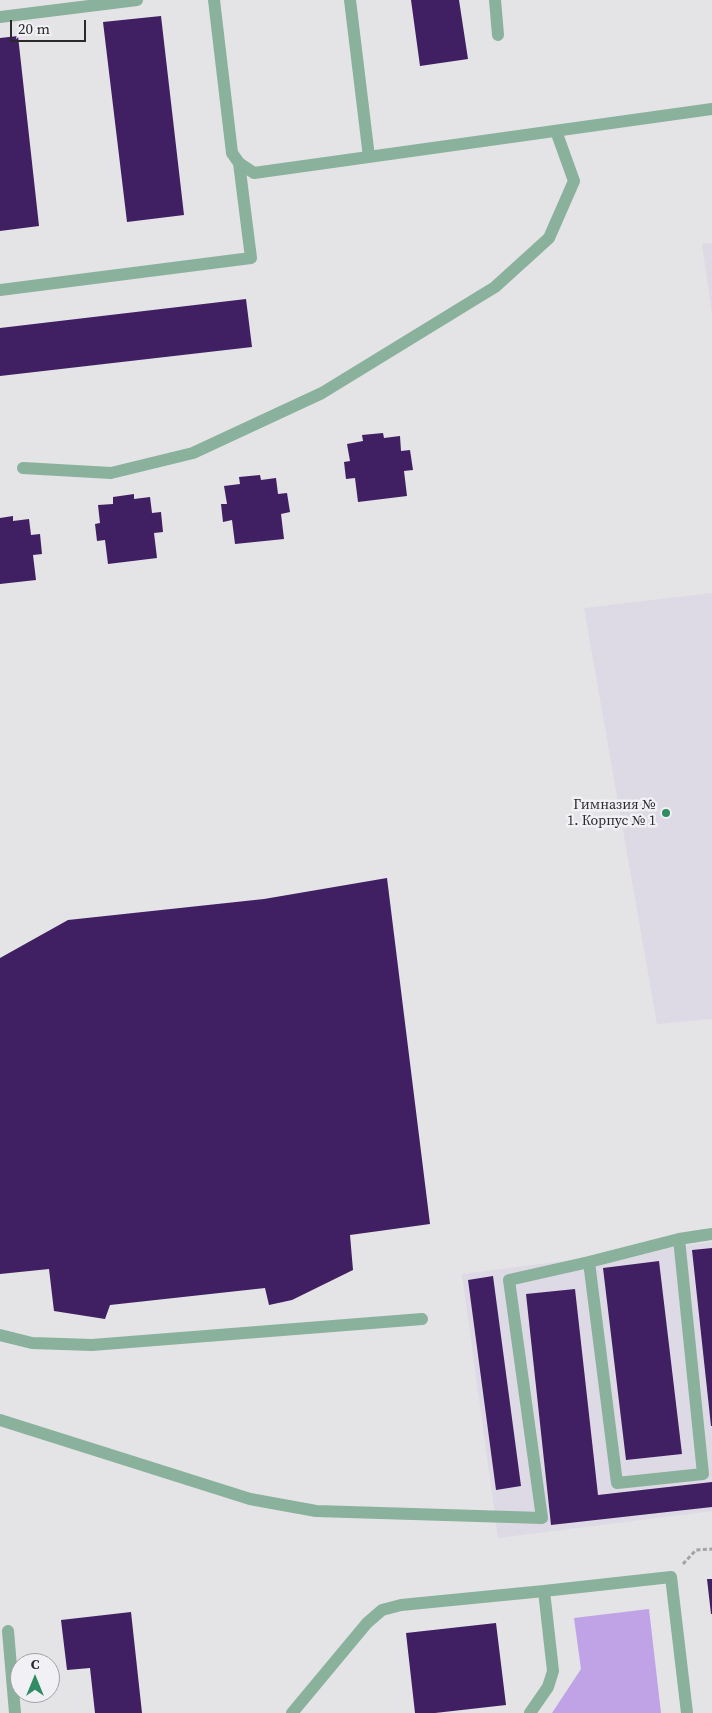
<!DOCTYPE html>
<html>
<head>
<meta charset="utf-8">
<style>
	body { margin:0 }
	#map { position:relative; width:712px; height:1713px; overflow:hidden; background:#e4e3e6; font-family:"Source Serif 4",serif }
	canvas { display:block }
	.north { position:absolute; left:10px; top:1653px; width:50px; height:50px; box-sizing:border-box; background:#f1f0f4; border:1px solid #a1a1a4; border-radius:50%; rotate:0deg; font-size:14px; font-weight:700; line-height:20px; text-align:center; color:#2a2a2b }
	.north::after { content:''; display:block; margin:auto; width:18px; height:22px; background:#2f8c63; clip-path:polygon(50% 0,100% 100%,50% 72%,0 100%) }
	.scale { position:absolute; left:10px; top:20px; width:76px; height:22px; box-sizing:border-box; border:2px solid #2a2a2b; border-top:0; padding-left:6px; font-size:15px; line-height:18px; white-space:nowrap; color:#2a2a2b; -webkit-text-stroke:4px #f1f0f4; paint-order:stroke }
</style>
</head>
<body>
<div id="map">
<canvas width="712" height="1713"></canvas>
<div class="north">С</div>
<div class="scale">20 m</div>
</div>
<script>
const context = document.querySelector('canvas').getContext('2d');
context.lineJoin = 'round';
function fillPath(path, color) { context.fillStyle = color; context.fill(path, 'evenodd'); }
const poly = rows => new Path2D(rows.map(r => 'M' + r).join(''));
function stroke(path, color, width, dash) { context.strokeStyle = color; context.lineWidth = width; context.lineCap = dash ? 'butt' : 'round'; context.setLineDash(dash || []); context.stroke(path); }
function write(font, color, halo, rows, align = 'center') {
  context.font = font + ' "Source Serif 4",serif'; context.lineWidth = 5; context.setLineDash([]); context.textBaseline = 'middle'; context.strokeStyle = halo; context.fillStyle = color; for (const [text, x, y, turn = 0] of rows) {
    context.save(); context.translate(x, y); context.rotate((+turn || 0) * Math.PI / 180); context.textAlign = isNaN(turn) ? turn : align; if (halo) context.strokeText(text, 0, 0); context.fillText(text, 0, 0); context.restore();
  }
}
fillPath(poly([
	[712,243,712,314,702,244],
	[712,593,712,1019,657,1024,584,608],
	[712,1242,712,1511,498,1538,462,1274]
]), '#dedae5');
fillPath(poly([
	[649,1609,661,1713,552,1713,581,1669,574,1618]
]), '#bfa3e6');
fillPath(poly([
	[411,0,459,0,468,59,420,66],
	[161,16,184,215,127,222,103,22],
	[18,36,39,226,0,231,0,38],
	[246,299,252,347,0,376,0,328],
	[383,433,384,438,400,436,401,451,410,450,413,470,404,471,407,496,358,502,355,478,346,479,344,462,350,461,347,444,363,441,362,435],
	[260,475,261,480,276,478,278,494,287,493,290,512,281,514,284,539,235,544,232,520,223,522,221,504,227,504,224,486,240,484,239,477],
	[134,494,134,499,150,497,152,513,161,512,163,532,154,533,157,558,108,564,105,540,97,541,95,524,100,523,98,505,113,504,113,497],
	[13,516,13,521,29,519,31,535,40,534,42,554,33,555,36,580,0,584,0,518],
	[387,878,430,1224,350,1235,353,1270,292,1300,269,1305,265,1288,110,1305,105,1319,54,1311,49,1269,0,1274,0,958,68,920,264,899],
	[712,1248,712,1426,711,1426,692,1250],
	[659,1261,682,1454,626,1460,603,1268],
	[493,1276,521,1486,496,1490,468,1280],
	[575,1289,598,1495,712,1482,712,1507,551,1525,526,1294],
	[707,1579,712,1579,712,1614,711,1614],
	[131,1612,142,1713,95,1713,90,1668,67,1670,61,1620],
	[496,1623,506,1705,435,1713,415,1713,406,1633]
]), '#411f63');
stroke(poly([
	[683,1564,696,1550,712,1549]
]), '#a3a2a4', 3, [4, 2.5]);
stroke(poly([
	[214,0,232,153,239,163,254,173,712,109],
	[350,0,369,157],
	[495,0,498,35],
	[0,17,137,0],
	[0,290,251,258,239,163],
	[23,468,111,473,193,453,322,393,495,287,549,238,574,181,556,131],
	[589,1262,617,1483,703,1474,679,1239],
	[0,1335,32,1343,92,1345,422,1319],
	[0,1420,250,1499,316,1511,542,1518,509,1280,589,1262,679,1239,712,1234],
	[8,1631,15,1713],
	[292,1713,367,1623,382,1610,401,1605,544,1591],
	[530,1713,548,1687,553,1671,544,1591,671,1577,687,1713]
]), '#8ab19c', 12);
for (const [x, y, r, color] of [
	[666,813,5,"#2f8c63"]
]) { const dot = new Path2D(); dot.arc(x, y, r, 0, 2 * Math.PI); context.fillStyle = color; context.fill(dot); stroke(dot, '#f1f0f4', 2); }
write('14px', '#2a2a2b', '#f1f0f4', [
	["Гимназия №",656,805],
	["1. Корпус № 1",656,821]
], 'right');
</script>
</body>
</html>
